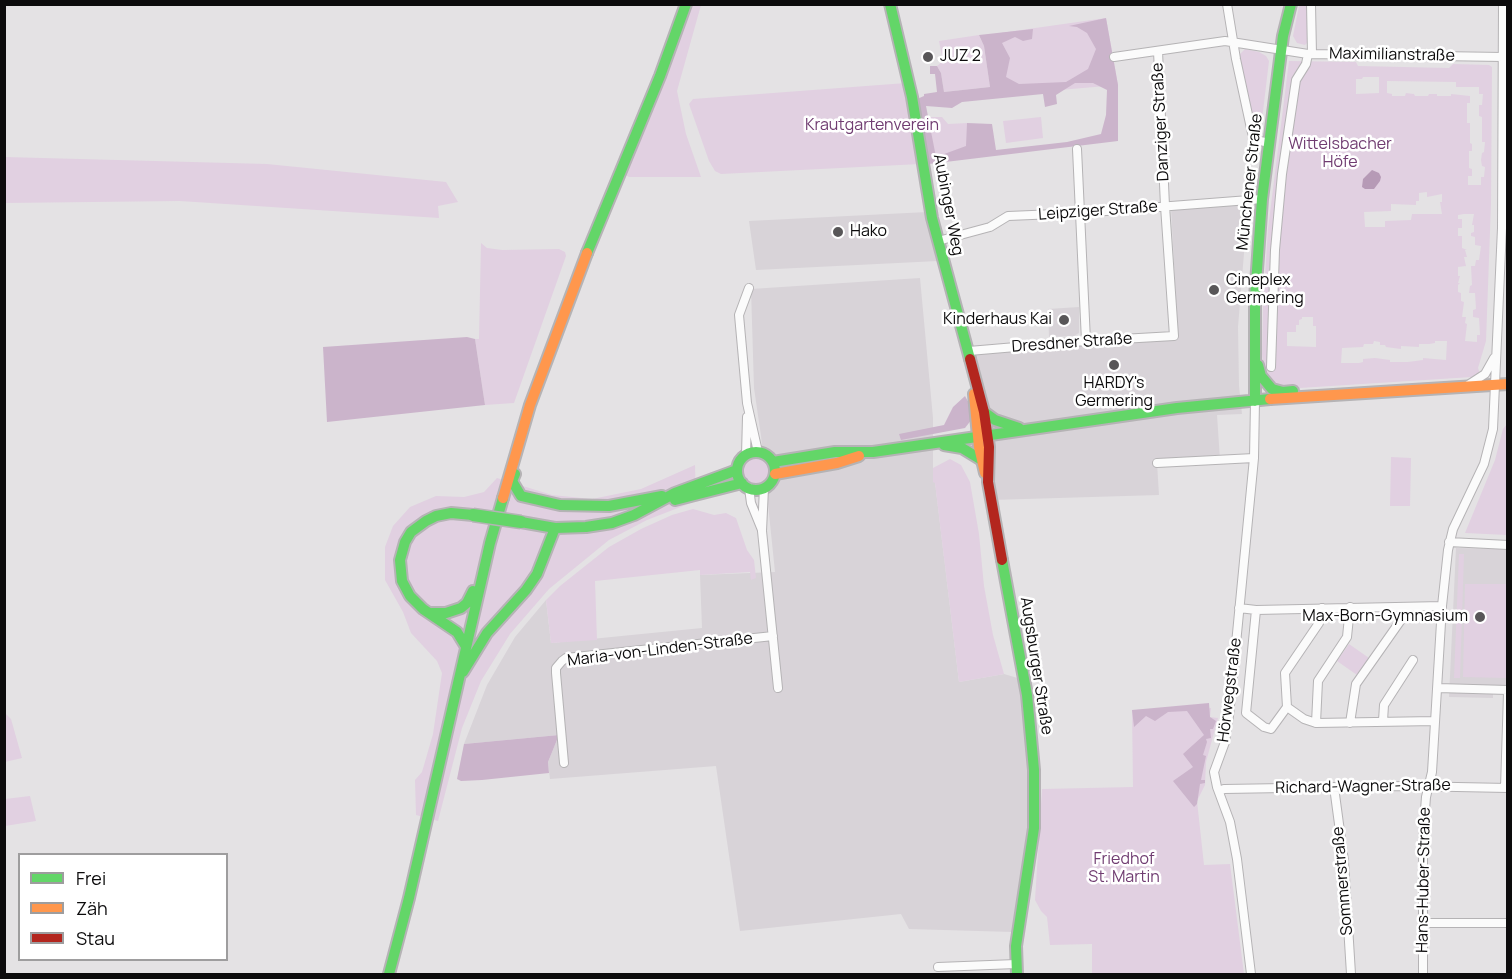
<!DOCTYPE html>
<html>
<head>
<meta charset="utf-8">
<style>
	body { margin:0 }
	#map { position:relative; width:1512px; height:979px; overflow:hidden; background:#e4e2e4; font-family:Manrope,sans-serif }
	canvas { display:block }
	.frame { position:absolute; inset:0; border:6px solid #0c0b0c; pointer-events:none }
	.legend { position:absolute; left:18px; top:853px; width:210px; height:108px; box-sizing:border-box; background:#fff; border:2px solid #9e9d9e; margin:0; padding:8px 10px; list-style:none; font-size:18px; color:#0c0b0c }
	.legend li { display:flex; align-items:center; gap:12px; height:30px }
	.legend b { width:30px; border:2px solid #9e9d9e }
</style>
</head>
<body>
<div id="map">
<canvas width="1512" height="979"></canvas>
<div class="frame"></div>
<ul class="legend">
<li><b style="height:8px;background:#63d668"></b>Frei</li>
<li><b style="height:8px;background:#ff974d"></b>Zäh</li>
<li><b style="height:8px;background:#b3261e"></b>Stau</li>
</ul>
</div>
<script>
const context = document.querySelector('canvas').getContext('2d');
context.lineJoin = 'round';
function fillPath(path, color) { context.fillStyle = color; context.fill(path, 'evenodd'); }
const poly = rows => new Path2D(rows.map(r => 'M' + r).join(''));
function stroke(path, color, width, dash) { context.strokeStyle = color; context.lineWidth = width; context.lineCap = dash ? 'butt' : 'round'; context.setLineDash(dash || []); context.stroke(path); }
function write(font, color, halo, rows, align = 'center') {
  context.font = font + ' Manrope,sans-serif'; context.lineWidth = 5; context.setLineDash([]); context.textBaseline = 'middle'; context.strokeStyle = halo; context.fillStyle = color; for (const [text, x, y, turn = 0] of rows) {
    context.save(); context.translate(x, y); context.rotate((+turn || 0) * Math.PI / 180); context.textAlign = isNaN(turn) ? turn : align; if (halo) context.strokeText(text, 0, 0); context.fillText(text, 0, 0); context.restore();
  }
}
fillPath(poly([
	[1248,204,1238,327,1239,386,1242,414,1217,415,1220,460,1157,463,1159,495,991,500,971,352,1178,338,1171,208],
	[927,212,938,261,756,270,749,221],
	[920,278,933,418,933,482,935,482,959,682,1004,674,1021,679,1030,772,1029,826,1024,873,1013,932,909,929,901,914,740,931,716,766,550,779,548,762,559,735,464,744,487,685,515,637,546,600,551,643,702,628,700,575,775,572,761,436,754,388,751,289],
	[1079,307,1079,333,1074,336,1049,337,1048,309],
	[1456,548,1507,549,1507,692,1493,692,1493,698,1449,697]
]), '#d8d3d8');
fillPath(poly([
	[690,5,701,5,677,91,686,134,701,177,629,177,624,174],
	[1298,5,1309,5,1310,43,1307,43,1305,45,1297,43,1293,36,1299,6],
	[1106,18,1118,85,1001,95,1000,33],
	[979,35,984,46,990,87,944,92,941,73,937,66,943,61,939,41],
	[1245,49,1259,52,1266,56,1269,61,1261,128,1254,127,1239,55],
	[1289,61,1356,62,1358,66,1449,68,1453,64,1489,65,1492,67,1491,204,1486,341,1478,368,1480,374,1472,377,1284,389,1274,386,1264,370,1262,355,1263,308,1268,229],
	[1363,77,1379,77,1379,93,1356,94,1356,79,1362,79],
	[1387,81,1456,82,1456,87,1479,87,1479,94,1483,94,1482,105,1479,105,1479,116,1482,117,1482,142,1485,142,1484,152,1482,153,1481,160,1482,166,1485,167,1484,177,1481,177,1481,185,1468,185,1468,176,1472,176,1472,169,1469,168,1469,151,1472,151,1472,144,1470,143,1470,123,1467,123,1467,103,1470,103,1470,96,1451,94,1451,96,1437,96,1437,94,1429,94,1428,96,1415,96,1414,94,1406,93,1405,96,1392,96,1392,94,1387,93],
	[1427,192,1427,197,1442,194,1442,202,1440,202,1442,214,1412,214,1411,220,1385,221,1385,227,1365,227,1364,212,1391,211,1391,204,1416,205,1416,201,1419,201,1419,193],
	[1464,214,1474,214,1472,225,1474,225,1474,232,1471,233,1471,236,1475,237,1475,245,1481,246,1479,260,1476,260,1475,266,1471,266,1472,285,1470,286,1469,293,1475,293,1476,309,1473,310,1473,317,1479,318,1480,335,1477,335,1477,342,1465,341,1467,324,1465,323,1466,317,1462,317,1464,302,1461,301,1461,293,1458,292,1458,285,1460,283,1458,283,1460,276,1458,276,1458,267,1466,266,1464,257,1467,257,1465,250,1467,250,1462,248,1462,236,1458,236,1458,228,1462,228,1462,219,1458,219,1458,215],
	[1302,317,1313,317,1313,326,1316,326,1316,347,1287,346,1287,332,1296,332,1296,325,1299,325,1299,320,1302,319],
	[1374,341,1380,342,1380,345,1385,345,1386,347,1401,349,1401,346,1419,347,1419,344,1429,344,1435,343,1435,341,1447,341,1446,360,1423,358,1423,360,1408,362,1390,362,1390,360,1375,358,1363,359,1363,362,1359,363,1341,363,1342,348,1363,347,1364,344,1373,344],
	[906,83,920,164,721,174,715,171,709,161,689,104,693,99],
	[925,117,942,117,948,124,968,123,970,148,933,160],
	[1041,117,1043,138,1006,143,1003,121],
	[5,157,267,164,446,182,458,202,438,206,439,218,180,201,5,203],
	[481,243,487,248,502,250,559,249,565,252,566,256,514,403,485,405,475,339,479,339],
	[1507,424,1507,535,1465,533,1495,460,1503,429],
	'742 471a14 14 0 1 1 28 0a14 14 0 1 1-28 0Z',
	[1391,457,1411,458,1410,506,1390,506],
	[950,459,961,465,970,482,979,534,984,586,993,635,1004,674,959,682,935,483,933,482,933,468],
	[695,465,696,501,647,520,609,540,549,589,510,634,481,681,462,728,438,821,416,815,415,780,422,772,433,734,442,673,437,661,411,633,403,612,385,580,385,547,393,526,410,507,436,496,464,497,484,492,497,478,552,495,592,499,641,489],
	[693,509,714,515,726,513,736,518,747,550,754,560,756,578,751,580,750,572,700,575,700,570,595,581,597,640,551,643,546,600,560,586,609,547,641,529,672,515],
	[1459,554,1464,554,1460,678,1454,678],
	[1465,584,1507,584,1507,678,1463,677],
	[1349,644,1369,658,1357,675,1337,661],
	[1211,708,1210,717,1218,718,1206,762,1205,785,1197,801,1204,865,1230,864,1244,974,1092,974,1092,944,1050,945,1047,917,1041,911,1035,900,1042,789,1133,787,1132,710],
	[4,712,11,719,22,758,5,762],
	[30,796,36,821,5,826,5,799]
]), '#e1d0e1');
fillPath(poly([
	[1106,18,1118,85,1118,141,929,164,917,99,924,96,924,94,937,92,935,74,930,74,930,66,937,66,941,73,944,92,990,87,984,46,979,35,1033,29,1032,39,1023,41,1015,37,1002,43,1010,58,1006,77,1019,84,1066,82,1088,69,1096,49,1087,33,1077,27,1069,26],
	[1075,83,1093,83,1107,90,1106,115,1101,134,1067,142,996,150,992,124,967,123,966,146,936,157,926,106,952,108,962,102,1043,94,1045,107,1057,104,1056,95],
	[467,337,475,339,485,405,327,422,323,347],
	[965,396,971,407,972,419,965,428,901,440,899,434,944,425,953,407],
	[1209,703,1210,717,1216,721,1213,729,1210,729,1211,738,1206,739,1207,742,1203,755,1206,756,1201,780,1205,780,1205,783,1200,784,1197,804,1194,807,1173,781,1193,767,1183,754,1204,735,1187,711,1168,712,1155,721,1146,716,1134,727,1132,710],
	[559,735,548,762,549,773,482,780,461,781,457,779,464,744]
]), '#cbb4cb');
fillPath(poly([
	[1372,170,1379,173,1381,177,1380,181,1374,189,1365,189,1362,187,1363,179]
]), '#b69ab6');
const street = poly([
	[1227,4,1236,59,1252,133,1260,141,1270,143],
	[1311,4,1312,54],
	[1114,57,1225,41,1308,54,1503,57],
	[1077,149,1086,341],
	[938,241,990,227,1008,216,1080,213,1262,199],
	[749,288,739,315,747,403,758,452],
	[969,351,1086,341,1174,336,1165,206,1158,51],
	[1271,367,1275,250,1282,174,1296,80,1306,64,1308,54],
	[1468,385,1485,374,1494,358],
	[746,455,747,417],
	[1157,463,1254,458],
	[749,488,751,503,762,530],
	[764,488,762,531,778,688],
	[1449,542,1508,545],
	[1239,608,1256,610,1442,606],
	[1256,610,1246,713,1264,727,1271,729,1287,707,1304,719,1316,723,1435,721],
	[1438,688,1508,690],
	[1287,707,1285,673,1319,623,1322,608],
	[1383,721,1384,705,1413,660],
	[1316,723,1318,681,1347,637,1350,607],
	[1350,723,1356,684,1401,620,1400,607],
	[564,763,556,673,556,668,562,661,566,658,773,636],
	[1334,787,1344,861,1351,974],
	[1505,788,1508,693],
	[1219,791,1224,789,1406,786,1508,788],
	[1423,923,1508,923],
	[938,967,1016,964],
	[1251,974,1237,859,1230,822,1217,787,1214,772,1225,742,1229,716,1254,458,1255,401],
	[1423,974,1423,836,1426,797,1432,772,1442,606,1448,550,1453,529,1484,464,1493,429,1502,228,1503,4]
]);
const fast = poly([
	[890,4,912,97,932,218,970,359],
	[587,253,660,76,686,4],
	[1258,365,1261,376,1272,389,1283,392,1293,391],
	[1255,401,1255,298,1262,199,1283,36,1291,4],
	[984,412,995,420,1019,428],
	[944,445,962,448,980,459],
	'737 471a19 19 0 1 1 38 0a19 19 0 1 1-38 0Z',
	[773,462,835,452,873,452,1177,408,1270,399],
	[515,474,512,481,521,496,560,505,609,506,662,496],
	[675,500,742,483],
	[521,522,555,528,586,527,612,523,634,515,675,493,737,470],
	[1002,560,1027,695,1034,770,1034,828,1016,946,1017,974],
	[432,613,446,613,461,608,467,603,473,591],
	[465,645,457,632,423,609,410,596,402,581,400,560,405,542,411,532,426,521,436,516,451,513,473,515],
	[463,672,487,633,526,590,537,574,555,528],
	[389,974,409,898,490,543,503,498]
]);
const slow = poly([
	[974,394,979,447,985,473],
	[1270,399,1508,384],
	[775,474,837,463,859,456],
	[503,498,530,405,587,253]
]);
const jam = poly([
	[970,359,984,412,989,447,988,482,1002,560]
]);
stroke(street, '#b5b3b5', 10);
stroke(fast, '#b5b3b5', 14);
stroke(slow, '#b5b3b5', 14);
stroke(jam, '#b5b3b5', 14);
stroke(street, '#fbfbfb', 8);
stroke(fast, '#63d668', 10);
stroke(slow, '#ff974d', 10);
stroke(jam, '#b3261e', 10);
const fastBridge = poly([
	[473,515,521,522]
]);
stroke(fastBridge, '#b5b3b5', 15, []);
stroke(fastBridge, '#63d668', 12);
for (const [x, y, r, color] of [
	[928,57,6,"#585658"],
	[838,232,6,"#585658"],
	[1214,290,6,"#585658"],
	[1064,320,6,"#585658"],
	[1114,365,6,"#585658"],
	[1480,617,6,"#585658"]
]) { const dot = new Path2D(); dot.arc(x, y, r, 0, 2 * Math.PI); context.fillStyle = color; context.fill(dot); stroke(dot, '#fff', 2); }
write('16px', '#0c0b0c', '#fff', [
	["Maximilianstraße",1392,55,1],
	["Danziger Straße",1161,122,-93],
	["Münchener Straße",1250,182,-84],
	["Aubinger Weg",948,205,79],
	["Leipziger Straße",1098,211,-4],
	["Dresdner Straße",1072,343,-4],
	["Maria-von-Linden-Straße",660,650,-7],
	["Augsburger Straße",1036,666,81],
	["Hörwegstraße",1230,690,-83],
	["Richard-Wagner-Straße",1363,787,-1],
	["Hans-Huber-Straße",1424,880,-89],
	["Sommerstraße",1343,881,-95]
]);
write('16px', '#0c0b0c', '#fff', [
	["JUZ 2",940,57],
	["Hako",850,232],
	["Cineplex",1226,281],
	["Germering",1226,299],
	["Kinderhaus Kai",1052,320,"right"],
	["HARDY's",1114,384,"center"],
	["Germering",1114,402,"center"],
	["Max-Born-Gymnasium",1468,617,"right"]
], 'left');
write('16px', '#703c71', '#fff', [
	["Krautgartenverein",872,126],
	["Wittelsbacher",1340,145],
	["Höfe",1340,163],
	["Friedhof",1124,860],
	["St. Martin",1124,878]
]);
</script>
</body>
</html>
